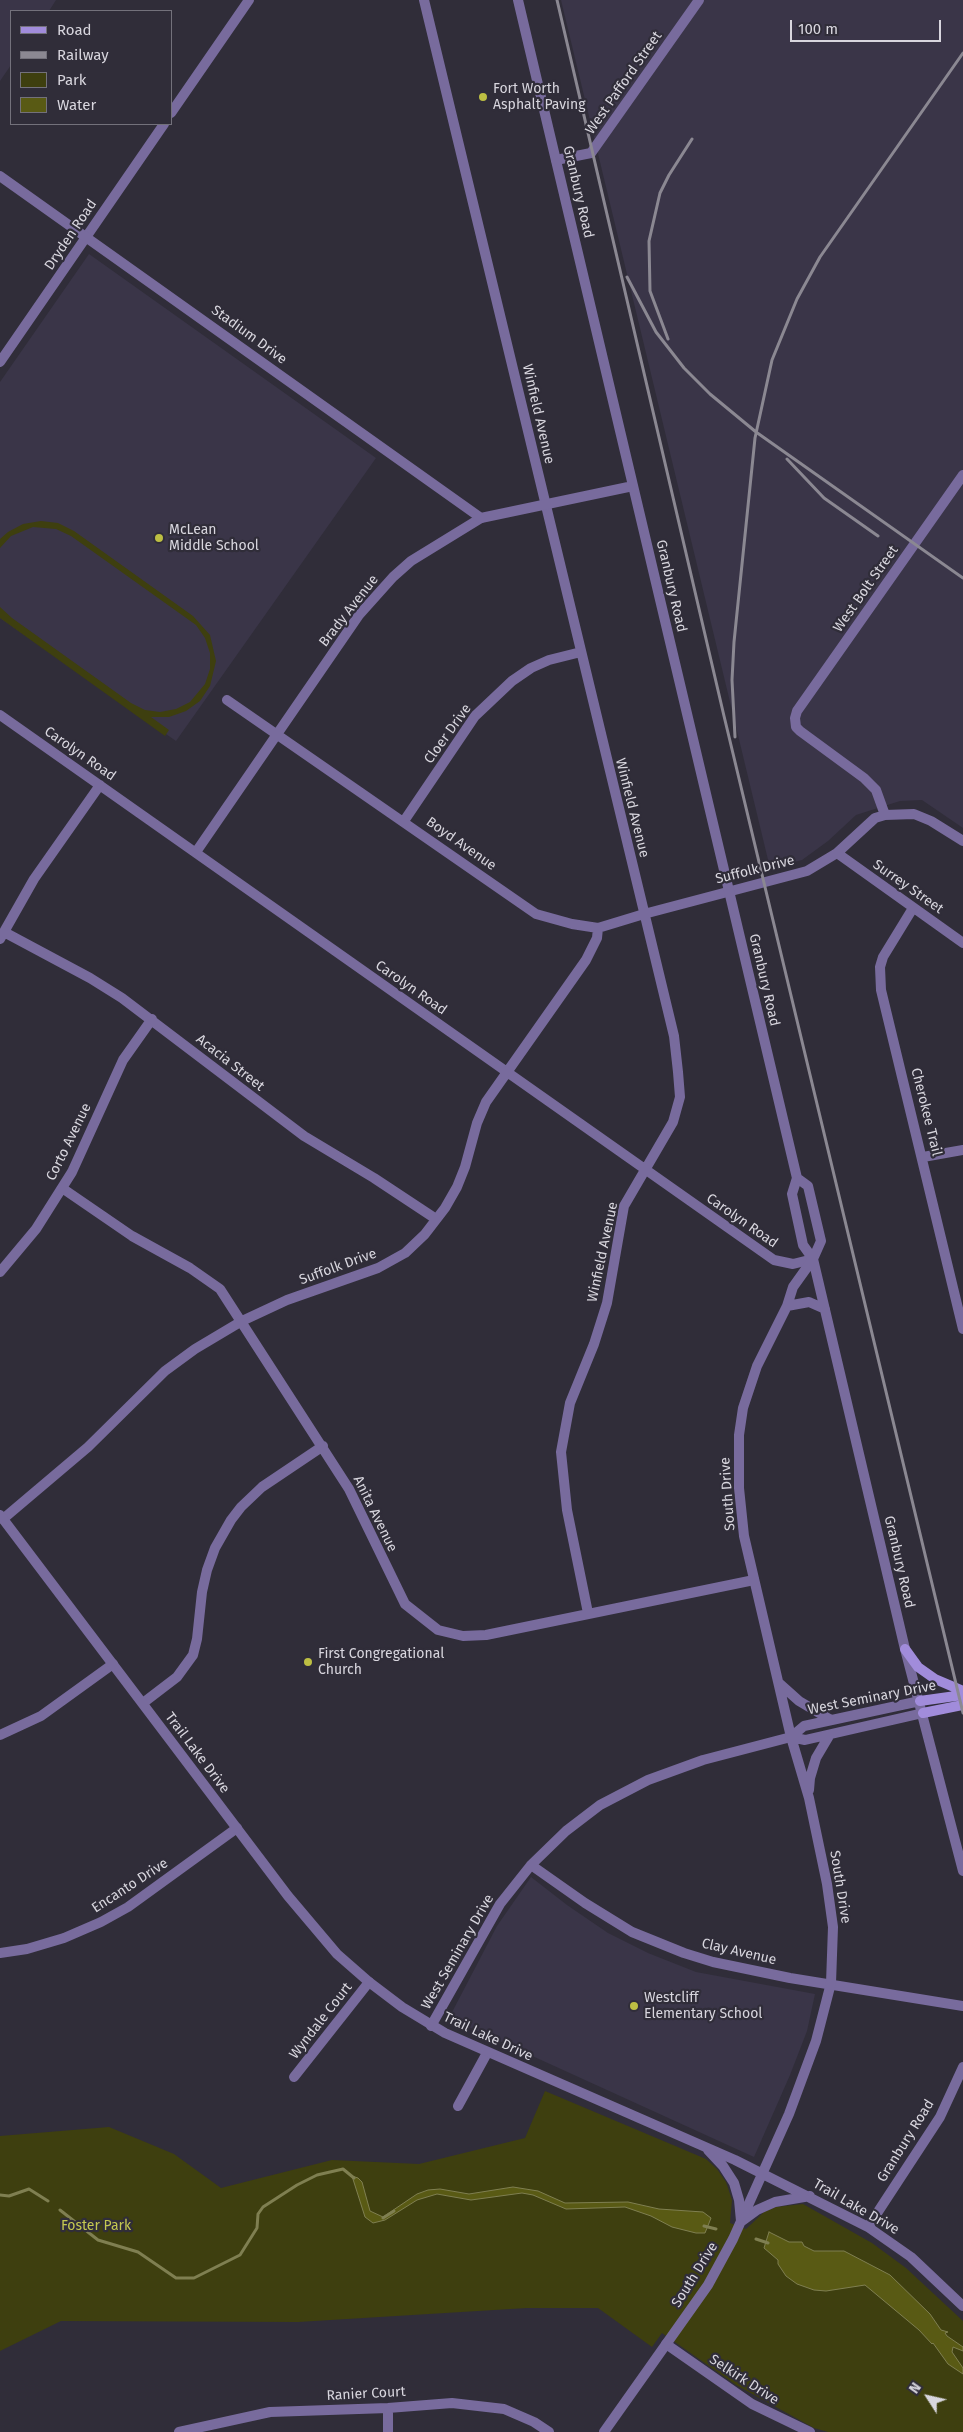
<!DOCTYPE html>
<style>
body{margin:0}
#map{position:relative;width:963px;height:2432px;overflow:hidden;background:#302d39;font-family:"Fira Sans",sans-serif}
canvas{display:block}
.legend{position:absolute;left:10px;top:10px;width:162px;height:115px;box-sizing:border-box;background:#302d39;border:1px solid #73717b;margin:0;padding:6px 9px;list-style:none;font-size:15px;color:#d8d6de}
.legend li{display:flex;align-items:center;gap:10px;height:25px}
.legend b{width:25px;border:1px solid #73717b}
.north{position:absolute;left:903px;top:2372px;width:50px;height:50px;-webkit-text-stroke:4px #302d39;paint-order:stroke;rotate:305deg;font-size:14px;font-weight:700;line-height:20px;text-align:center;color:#d8d6de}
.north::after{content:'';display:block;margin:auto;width:18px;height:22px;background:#d8d6de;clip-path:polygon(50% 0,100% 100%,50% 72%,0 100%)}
.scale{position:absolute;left:790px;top:20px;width:151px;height:22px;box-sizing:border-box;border:2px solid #d8d6de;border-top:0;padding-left:6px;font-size:15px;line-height:18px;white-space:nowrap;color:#d8d6de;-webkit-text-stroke:4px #302d39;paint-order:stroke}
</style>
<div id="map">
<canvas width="963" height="2432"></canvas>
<ul class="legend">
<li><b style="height:6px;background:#a18cdb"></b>Road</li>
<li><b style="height:6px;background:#8b8892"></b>Railway</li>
<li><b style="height:14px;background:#3e3f0f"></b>Park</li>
<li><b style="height:14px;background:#595a14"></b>Water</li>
</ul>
<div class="north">N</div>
<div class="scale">100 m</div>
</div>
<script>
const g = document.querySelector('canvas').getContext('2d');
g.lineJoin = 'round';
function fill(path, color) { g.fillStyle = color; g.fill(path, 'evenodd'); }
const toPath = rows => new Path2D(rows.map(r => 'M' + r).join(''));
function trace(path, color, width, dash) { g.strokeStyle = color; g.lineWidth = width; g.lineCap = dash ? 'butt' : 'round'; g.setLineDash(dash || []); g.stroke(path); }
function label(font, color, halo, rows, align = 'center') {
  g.font = font + ' "Fira Sans",sans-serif'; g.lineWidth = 4.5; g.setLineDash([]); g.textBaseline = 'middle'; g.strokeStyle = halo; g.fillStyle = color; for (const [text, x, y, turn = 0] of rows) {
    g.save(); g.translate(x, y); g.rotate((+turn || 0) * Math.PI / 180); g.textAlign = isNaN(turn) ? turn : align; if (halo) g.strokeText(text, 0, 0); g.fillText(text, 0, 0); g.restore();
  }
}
fill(toPath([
 [0,0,56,0,49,11,11,11,11,65,0,81],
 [561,0,963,0,963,828,922,800,900,801,856,815,828,841,802,860,770,868],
 [89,254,376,458,176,741,0,618,0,382],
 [531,1877,567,1905,608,1933,648,1953,696,1972,815,1994,807,2031,790,2075,754,2157,449,2018,497,1926]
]), '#3a3548');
fill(toPath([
 [41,521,58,523,74,531,193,616,210,635,216,661,210,686,200,701,186,711,169,717,151,717,169,730,165,736,0,618,0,607,12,618,131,703,145,710,160,712,176,709,190,702,205,684,210,669,210,653,205,638,196,625,71,536,56,529,33,527,11,536,0,548,0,539,8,532,23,524],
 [545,2091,706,2159,717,2169,726,2182,732,2200,730,2223,746,2229,764,2212,776,2207,803,2204,872,2243,906,2268,963,2321,963,2432,828,2432,814,2428,736,2385,662,2333,652,2347,598,2308,527,2308,298,2322,61,2321,0,2351,0,2136,109,2127,174,2154,221,2188,332,2160,419,2164,525,2138]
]), '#3e3f0f');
const water = toPath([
 [352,2176,358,2178,362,2182,370,2211,383,2217,417,2194,428,2190,440,2189,469,2194,513,2187,538,2191,565,2203,628,2202,659,2209,703,2212,711,2218,705,2233,696,2233,672,2227,651,2216,625,2207,566,2209,533,2195,522,2193,471,2200,437,2194,417,2200,385,2220,373,2223,365,2217,352,2176],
 [769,2232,789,2242,802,2242,804,2246,814,2251,844,2251,890,2275,930,2314,941,2330,948,2332,945,2333,947,2336,963,2347,963,2351,953,2347,952,2352,963,2368,963,2374,948,2364,933,2343,932,2344,919,2330,865,2285,826,2291,814,2290,797,2284,786,2276,778,2264,778,2260,764,2248,769,2232]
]);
fill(water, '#595a14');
trace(water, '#7f7f51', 1);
trace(toPath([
 [0,2195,9,2196,29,2189,48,2201],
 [60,2210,98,2240,138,2252,176,2278,194,2278,240,2255,257,2228,258,2214,263,2207,297,2185,317,2175,343,2169,354,2178],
 [383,2218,394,2211],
 [704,2226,716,2229],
 [756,2239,768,2243]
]), '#7f7f51', 3);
trace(toPath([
 [424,0,674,1036,678,1072,680,1097,673,1122,624,1206,607,1303,594,1344,570,1403,561,1452,567,1510,588,1613],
 [171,113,249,0],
 [556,160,591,153,699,0],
 [0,362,164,124],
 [227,700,536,914,572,924,598,928,644,914,807,871,837,853,875,818,885,815,914,814,931,821,963,841],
 [0,715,774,1260,793,1264,813,1259],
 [885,815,876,790,864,778,800,731,796,727,795,718,797,711,963,475],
 [404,821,475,716,512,681,531,668,549,660,581,652],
 [196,852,359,615,393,577,411,561,481,518],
 [837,853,963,943],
 [913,908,883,957,880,967,881,990,963,1329],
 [4,932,90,978,122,998,304,1136,374,1178,436,1219],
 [0,939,34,879,100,785],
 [923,1157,963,1150],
 [62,1188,132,1236,190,1268,220,1289,349,1489,405,1604,438,1630,463,1636,486,1635,754,1580],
 [0,1272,36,1229,72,1172,123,1060,152,1019],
 [3,1519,88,1447,165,1371,195,1349,242,1321,287,1300,378,1268,405,1253,425,1234,445,1208,457,1187,465,1167,477,1123,486,1102,586,960,597,938,598,928],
 [143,1703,177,1677,193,1655,197,1639,202,1592,207,1570,215,1548,231,1520,241,1507,262,1487,323,1446],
 [0,1735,41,1716,113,1664],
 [531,1865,585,1903,632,1932,684,1953,713,1962,790,1978,963,2006],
 [0,1953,27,1949,64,1938,101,1922,128,1907,237,1828],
 [431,2026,500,1904,531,1865,566,1831,600,1805,648,1780,703,1760,791,1737],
 [294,2077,369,1982],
 [458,2106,487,2053],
 [666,2344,752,2404,810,2432],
 [388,2408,388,2432],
 [179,2432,270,2412,388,2408,452,2403,504,2409,534,2422,549,2432]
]), '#786b9d', 10);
trace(toPath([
 [518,0,797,1178,792,1194,803,1245,813,1259,905,1649,963,1871],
 [0,176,481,518,633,486],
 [787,1306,809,1302,825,1309],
 [0,1515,288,1896,337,1954,369,1982,402,2007,445,2033,735,2160,868,2227,911,2257,963,2306],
 [780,1684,799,1701,831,1720],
 [791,1737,804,1726,920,1701],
 [791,1737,805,1740,923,1713],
 [809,1790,810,1778,816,1758,829,1736],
 [708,2150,723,2166,734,2183,739,2200,741,2221],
 [742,2221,757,2210,775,2202,810,2196],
 [868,2227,940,2117,963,2067],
 [604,2432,708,2285,733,2239,789,2114,816,2041,831,1983,833,1927,827,1884,809,1798,791,1737,744,1536,739,1488,739,1435,743,1408,757,1366,787,1306,793,1287,813,1259,821,1241,808,1186,797,1178]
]), '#786b9d', 10);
trace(toPath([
 [905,1649,918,1667,935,1679,963,1691],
 [920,1701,963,1695],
 [923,1713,963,1705]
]), '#a18cdb', 10);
trace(toPath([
 [557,0,724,716,963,1713],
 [627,277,656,332,684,368,710,394,756,432,963,578],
 [668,339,650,291,649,241,660,193,669,175,692,139],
 [787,459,824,498,878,536],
 [735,737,732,680,734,642,755,438,772,360,797,299,820,257,963,53]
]), '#8b8892', 3);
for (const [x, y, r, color] of [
 [483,97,5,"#bdbf43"],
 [159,538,5,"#bdbf43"],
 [308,1662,5,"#bdbf43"],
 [634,2006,5,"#bdbf43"]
]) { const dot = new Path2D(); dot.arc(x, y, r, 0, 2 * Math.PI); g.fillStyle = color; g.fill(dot); trace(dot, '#302d39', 2); }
label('14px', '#d8d6de', '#302d39', [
 ["West Pafford Street",624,83,-55],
 ["Granbury Road",578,192,77],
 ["Dryden Road",71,235,-56],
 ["Stadium Drive",249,335,36],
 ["Winfield Avenue",538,414,77],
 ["Granbury Road",671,586,77],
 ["West Bolt Street",866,589,-55],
 ["Brady Avenue",349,611,-52],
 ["Cloer Drive",448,734,-54],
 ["Carolyn Road",80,754,35],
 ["Winfield Avenue",632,808,76],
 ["Boyd Avenue",461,844,35],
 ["Suffolk Drive",755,870,-14],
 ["Surrey Street",908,887,35],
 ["Granbury Road",764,980,77],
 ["Carolyn Road",411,988,35],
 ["Acacia Street",230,1063,38],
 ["Cherokee Trail",926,1112,76],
 ["Corto Avenue",69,1142,-64],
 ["Carolyn Road",742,1221,35],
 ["Winfield Avenue",603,1252,-78],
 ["Suffolk Drive",338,1267,-20],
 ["South Drive",728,1494,-94],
 ["Anita Avenue",375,1514,64],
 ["Granbury Road",899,1562,77],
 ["West Seminary Drive",872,1698,-11],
 ["Trail Lake Drive",197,1753,53],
 ["Encanto Drive",130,1886,-33],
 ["South Drive",840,1887,81],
 ["West Seminary Drive",458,1952,-60],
 ["Clay Avenue",739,1952,13],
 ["Wyndale Court",321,2021,-52],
 ["Trail Lake Drive",488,2037,25],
 ["Granbury Road",906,2141,-58],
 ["Trail Lake Drive",856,2207,30],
 ["South Drive",695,2275,-58],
 ["Selkirk Drive",744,2380,33],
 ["Ranier Court",366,2394,-3]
]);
label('14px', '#d8d6de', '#302d39', [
 ["Fort Worth",493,89],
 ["Asphalt Paving",493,105],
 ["McLean",169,530],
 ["Middle School",169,546],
 ["First Congregational",318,1654],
 ["Church",318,1670],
 ["Westcliff",644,1998],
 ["Elementary School",644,2014]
], 'left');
label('14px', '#c4c750', '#302d39', [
 ["Foster Park",96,2226]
]);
</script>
